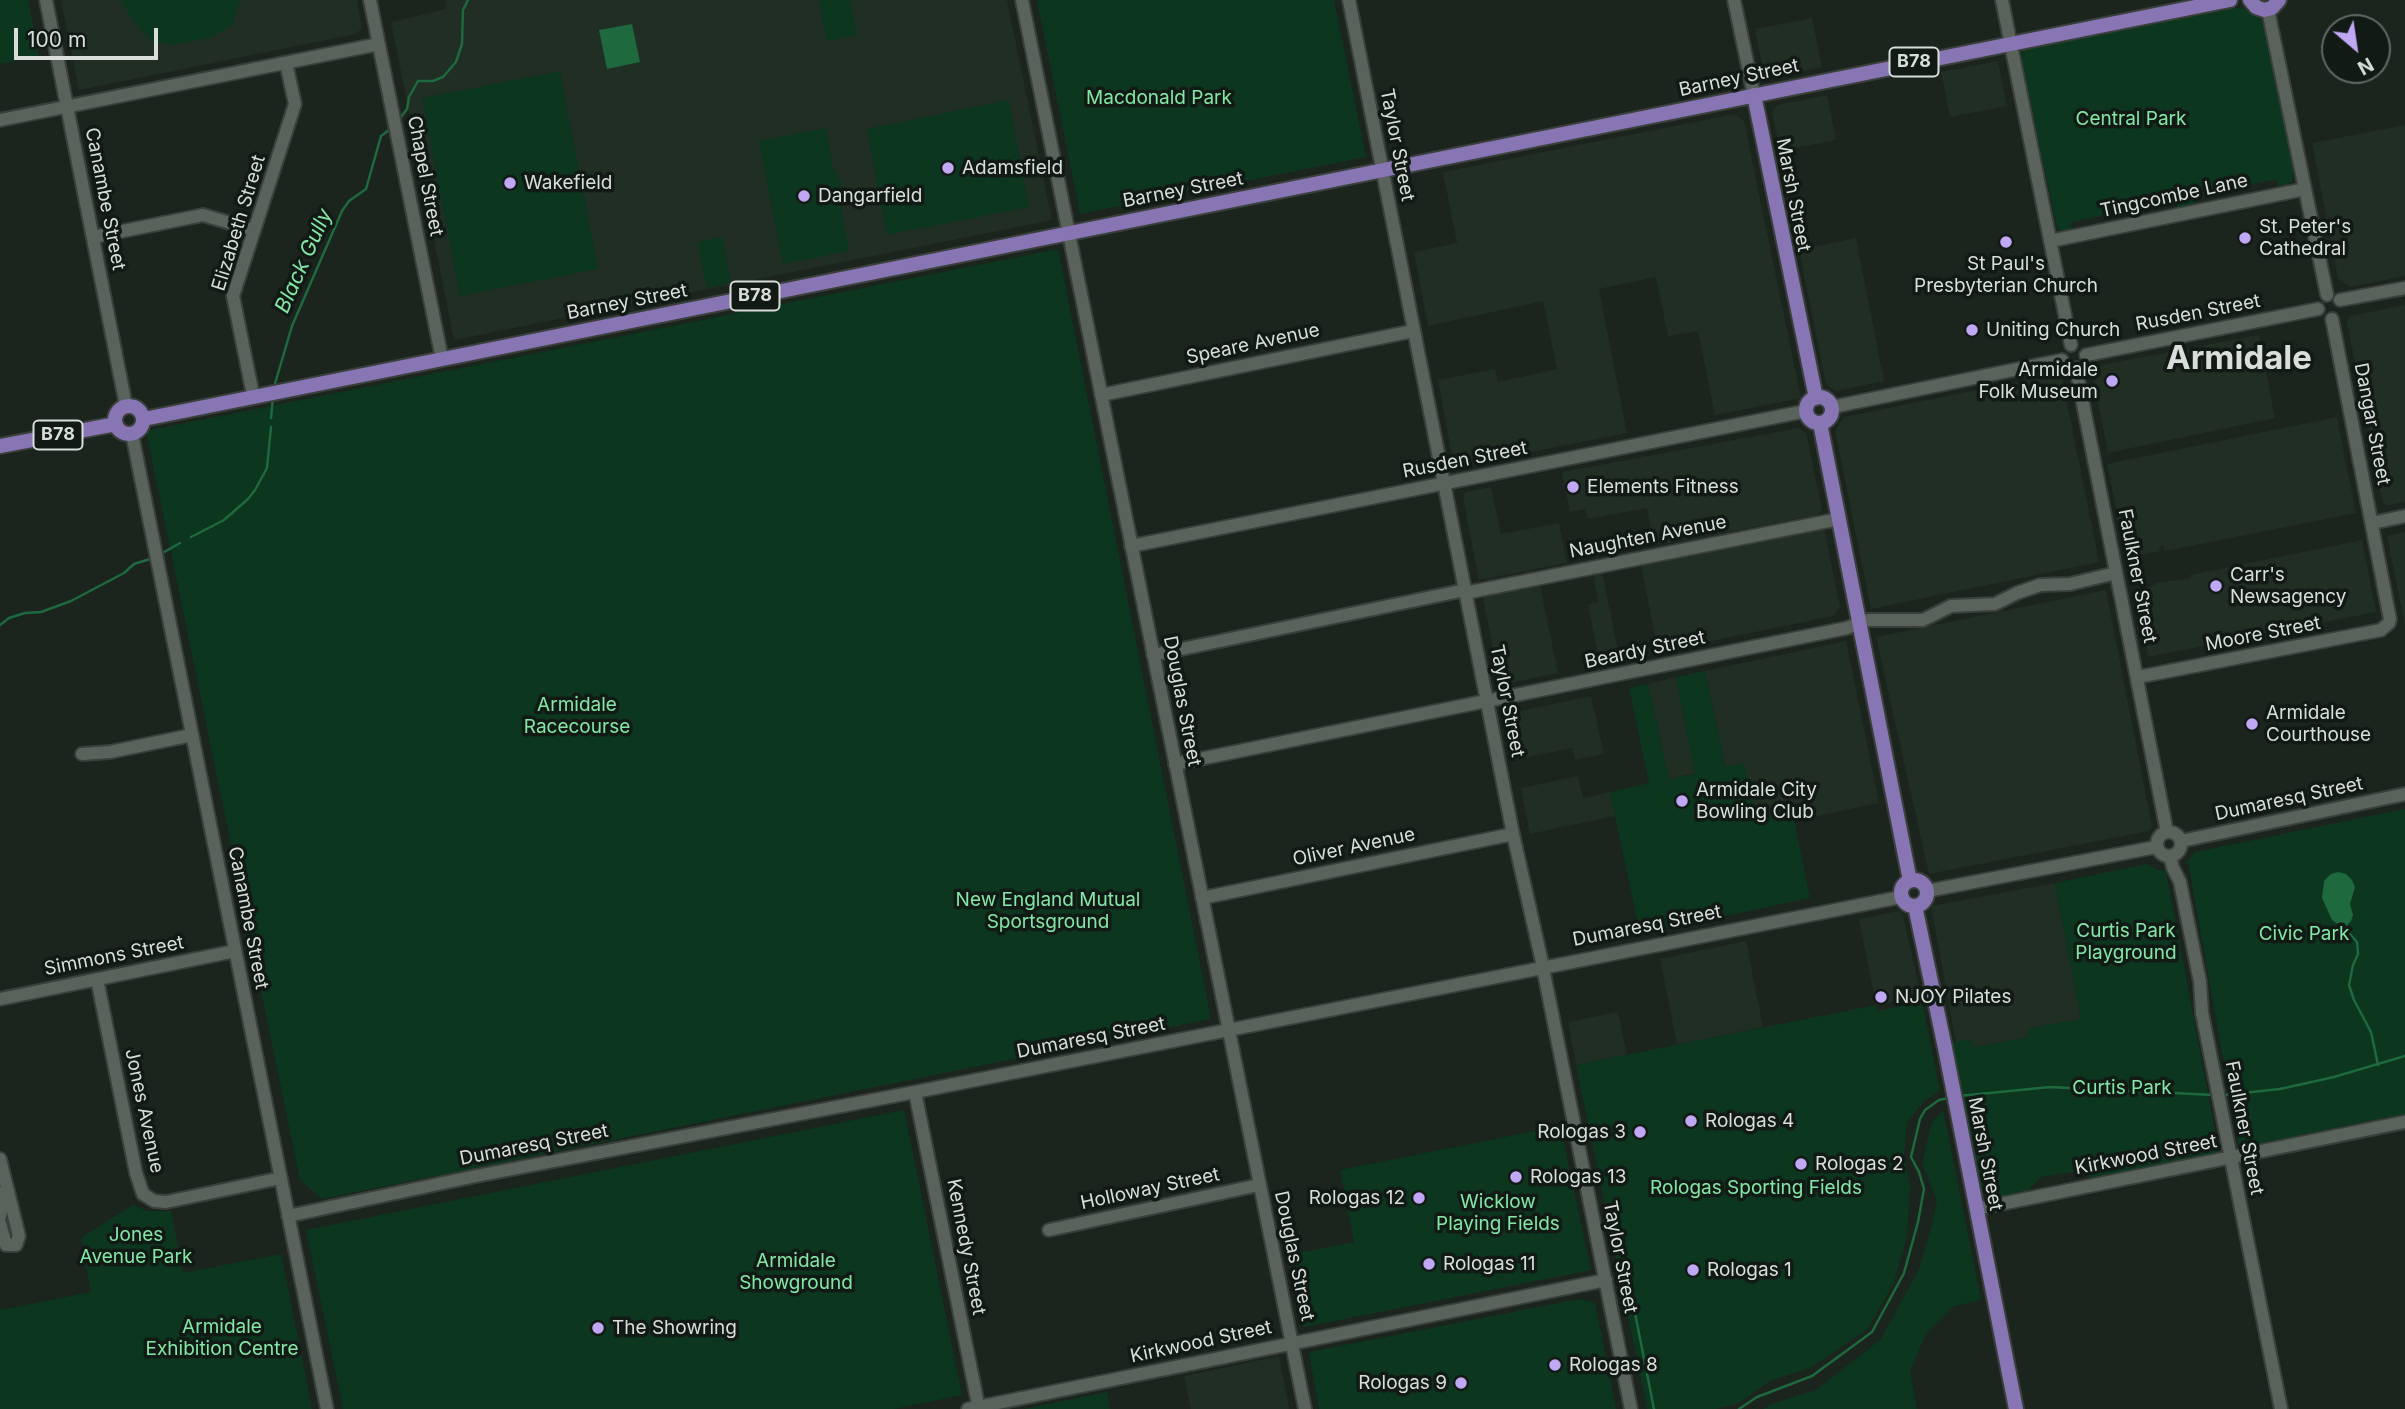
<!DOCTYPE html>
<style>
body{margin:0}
#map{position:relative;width:2405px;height:1409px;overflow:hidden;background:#1c241e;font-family:Inter,sans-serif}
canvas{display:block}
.north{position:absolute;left:2321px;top:14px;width:70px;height:70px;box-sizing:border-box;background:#121a15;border:2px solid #626864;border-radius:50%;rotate:151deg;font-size:19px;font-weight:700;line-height:28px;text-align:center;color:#d9deda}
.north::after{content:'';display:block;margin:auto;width:24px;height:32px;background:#c0a8f4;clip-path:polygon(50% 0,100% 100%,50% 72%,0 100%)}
.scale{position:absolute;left:14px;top:28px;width:144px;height:32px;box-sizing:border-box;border:4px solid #d9deda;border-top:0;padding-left:9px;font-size:21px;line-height:24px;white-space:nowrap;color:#d9deda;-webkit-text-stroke:5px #121a15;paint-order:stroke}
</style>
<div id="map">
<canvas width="2405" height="1409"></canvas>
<div class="north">N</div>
<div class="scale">100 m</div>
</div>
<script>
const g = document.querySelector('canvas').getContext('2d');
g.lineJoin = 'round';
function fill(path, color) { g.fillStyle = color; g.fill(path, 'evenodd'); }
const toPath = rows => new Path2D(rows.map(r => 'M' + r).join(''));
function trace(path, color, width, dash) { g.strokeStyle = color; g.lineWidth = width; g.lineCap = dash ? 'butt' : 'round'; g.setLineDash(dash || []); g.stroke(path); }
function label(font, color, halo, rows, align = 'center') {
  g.font = font + ' Inter,sans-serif'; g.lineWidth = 7; g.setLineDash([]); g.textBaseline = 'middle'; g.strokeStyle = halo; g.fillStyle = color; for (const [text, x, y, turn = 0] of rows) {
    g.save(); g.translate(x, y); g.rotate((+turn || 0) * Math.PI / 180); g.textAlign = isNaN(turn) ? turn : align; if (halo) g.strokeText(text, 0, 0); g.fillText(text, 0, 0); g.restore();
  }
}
fill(toPath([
 [61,0,357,0,362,28,356,34,79,90],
 [445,0,1007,0,1052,220,454,340,391,22,446,9],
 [1812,18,1822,67,1770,78,1764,74,1755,29],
 [1998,61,2007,106,1950,117,1941,72],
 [1827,95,1836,140,1780,151,1772,112,1777,105],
 [1735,114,1744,121,1801,398,1715,415,1698,331,1668,336,1656,277,1599,289,1627,433,1454,467,1438,380,1495,369,1498,382,1557,369,1543,301,1428,326,1414,252,1457,243,1443,172],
 [2405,125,2405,276,2350,287,2338,278,2312,143],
 [1856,238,1884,381,1836,391,1826,384,1799,250],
 [2405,305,2405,502,2388,505,2383,504,2347,322,2350,316],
 [2259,335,2275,418,2108,453,2091,367],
 [2061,373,2099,562,1871,609,1835,431,1844,417],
 [2337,417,2356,513,2165,551,2163,546,2159,547,2160,551,2126,558,2107,464],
 [1799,428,1806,433,1822,509,1818,515,1654,546,1647,508,1588,519,1585,509,1570,512,1562,472],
 [1491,487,1501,534,1559,523,1567,563,1479,580,1463,498,1466,492],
 [1824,527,1840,607,1833,616,1658,652,1641,564],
 [2405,532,2405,626,2387,536],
 [2362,540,2376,612,2148,657,2137,601,2149,599,2147,587,2155,585,2155,583,2191,578,2190,575],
 [1602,572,1620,660,1600,664,1588,604,1598,602,1593,574],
 [1540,585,1558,673,1500,685,1483,598,1489,594],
 [2106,590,2152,826,2149,831,1929,874,1876,637],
 [1846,641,1879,803,1794,821,1791,809,1755,817,1744,764,1725,767,1705,671],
 [1676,677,1696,773,1669,779,1648,684],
 [1591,696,1604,754,1575,760,1572,748,1515,760,1506,714],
 [1578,776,1583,798,1610,792,1615,816,1530,834,1521,788],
 [2055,883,2081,1019,2028,1029,2029,1037,1973,1047,1971,1040,1956,1042,1931,906],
 [1898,911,1903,915,1921,996,1876,1005,1859,919],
 [1746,941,1763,1027,1677,1045,1660,959],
 [1618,1012,1627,1055,1576,1065,1568,1022],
 [1279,1356,1289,1409,1191,1409,1184,1376]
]), '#202e24');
fill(toPath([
 [0,0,28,0,39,56,0,64],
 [120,0,240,0,240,1,232,25,210,38,172,45,154,42,139,29],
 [825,0,850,0,857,35,827,41,819,1],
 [1037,0,1334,0,1366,157,1080,214],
 [2235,8,2246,9,2253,13,2261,20,2266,35,2294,170,2292,182,2279,188,2277,179,2195,196,2196,205,2178,209,2176,201,2071,222,2072,230,2064,232,2057,228,2021,56,2024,50],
 [560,71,598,269,460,296,422,98],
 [1009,100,1029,207,887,235,867,129],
 [826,128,833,167,842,183,840,203,849,251,783,264,759,141],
 [722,237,731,283,707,288,697,242],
 [1058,249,1211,1019,322,1199,300,1180,146,431],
 [1705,671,1725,767,1744,763,1755,817,1792,809,1810,898,1640,934,1610,792,1649,783,1629,688,1648,684,1669,779,1695,774,1676,677],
 [2405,809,2405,1114,2239,1148,2188,861,2195,852],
 [2147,864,2157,870,2166,871,2219,1152,2089,1178,2079,1171,2041,1177,2029,1190,1991,1199,1983,1195,1951,1043,1971,1039,1974,1047,2028,1037,2027,1029,2081,1019,2055,883],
 [1922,1002,1940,1091,1923,1102,1907,1122,1904,1155,1910,1186,1907,1237,1894,1282,1868,1329,1810,1368,1770,1381,1737,1404,1716,1409,1647,1409,1576,1065,1876,1005,1877,1011],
 [904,1110,962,1395,894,1409,343,1409,306,1230],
 [1943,1110,1981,1300,1954,1306,1926,1333,1910,1372,1917,1409,1763,1409,1774,1403,1816,1390,1881,1339,1919,1269,1932,1225,1937,1200,1922,1163,1931,1124],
 [1560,1126,1591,1270,1304,1327,1289,1255,1354,1242,1340,1170],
 [133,1205,147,1211,171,1211,183,1273,281,1254,312,1409,0,1409,0,1310,91,1292,81,1238],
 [1579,1299,1595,1303,1616,1409,1319,1409,1309,1352],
 [1107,1392,1110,1409,1024,1409]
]), '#0c361e');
fill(toPath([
 [632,24,640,62,607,69,599,30],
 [2338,872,2346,874,2352,880,2355,887,2350,904,2353,915,2351,921,2347,925,2339,925,2332,920,2322,898,2324,881,2331,874]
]), '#1e693e');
trace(toPath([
 [401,117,407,109,409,97,418,81,433,81,443,77,456,62,462,44,463,10,468,0],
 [274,387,292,326,342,211,349,201,366,189,381,136,389,130],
 [271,418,273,397],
 [191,537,224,520,248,499,255,490,267,468,271,427],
 [159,555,180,543],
 [0,625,9,618,25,613,41,612,71,601,124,573,134,564,153,558],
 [2347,925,2349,933,2357,942,2358,954,2353,965,2349,985,2354,1000,2371,1032,2378,1065],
 [2224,1095,2280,1089,2334,1077,2405,1056],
 [1959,1096,2050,1087,2214,1095],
 [1631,1293,1654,1409],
 [1739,1409,1757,1397,1812,1376,1872,1332,1904,1273,1918,1222,1924,1189,1919,1172,1911,1157,1920,1119,1925,1110,1939,1100,1949,1098]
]), '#1e693e', 2.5);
const minor = toPath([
 [46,0,126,406],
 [370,0,442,359],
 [1022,0,1305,1409],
 [1349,0,1513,834,1541,958,1631,1409],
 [1734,0,1754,95],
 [2002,0,2071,345],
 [2268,10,2327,295],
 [0,120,379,44],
 [93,237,203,215,254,230],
 [2050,241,2305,189],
 [2340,300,2405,288],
 [2086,355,2318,309],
 [2076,368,2167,832],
 [253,395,233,296,295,104,286,63],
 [1101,395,1413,331],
 [1832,407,2062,360],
 [132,434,327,1409],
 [2372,523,2405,516],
 [1131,546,1806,411],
 [1465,593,1839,519],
 [1153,655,1465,590],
 [2138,677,2381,630,2389,623,2390,619,2332,319],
 [82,754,110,752,192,735],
 [1175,764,1847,628,1868,620,1923,620,1951,606,1995,604,2017,593,2040,585,2070,584,2116,573],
 '2157 844a12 12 0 1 1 24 0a12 12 0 1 1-24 0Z',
 [2181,841,2405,794],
 [2170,856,2173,868,2180,882,2200,982,2202,1013,2281,1409],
 [1927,891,2156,847],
 [1202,898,1513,834],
 [97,979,136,1173,143,1194,154,1201,166,1202,281,1178],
 [0,999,235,951],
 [915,1092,979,1409],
 [0,1159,19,1236,16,1245,6,1245,0,1223],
 [1976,1209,2405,1122],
 [0,1216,6,1189],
 [288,1216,476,1176,915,1092,1901,897],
 [1049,1230,1259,1185],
 [968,1409,1606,1280]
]);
const major = toPath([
 [2250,0,2256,7,2264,10,2272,8,2279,0],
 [1754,95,1816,398],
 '1806 410a13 13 0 1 1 26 0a13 13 0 1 1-26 0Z',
 '115 420a14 14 0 1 1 28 0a14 14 0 1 1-28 0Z',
 [144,419,2230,0],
 [1820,423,1910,881],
 [0,446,116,424],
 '1901 893a13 13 0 1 1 26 0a13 13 0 1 1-26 0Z',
 [1915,906,1945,1048,2016,1409]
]);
trace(minor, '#393f3a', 16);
trace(major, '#393f3a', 18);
trace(minor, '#59625b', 12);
trace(major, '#8875b3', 14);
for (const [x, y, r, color] of [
 [948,168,7,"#c0a8f4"],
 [510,183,7,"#c0a8f4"],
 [804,196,7,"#c0a8f4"],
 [2245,238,7,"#c0a8f4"],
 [2006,242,7,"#c0a8f4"],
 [1972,330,7,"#c0a8f4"],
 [2112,381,7,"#c0a8f4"],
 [1573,487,7,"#c0a8f4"],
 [2216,586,7,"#c0a8f4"],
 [2252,724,7,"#c0a8f4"],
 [1682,801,7,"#c0a8f4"],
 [1881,997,7,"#c0a8f4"],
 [1691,1121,7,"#c0a8f4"],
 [1640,1132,7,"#c0a8f4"],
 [1801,1164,7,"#c0a8f4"],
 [1516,1177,7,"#c0a8f4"],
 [1419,1198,7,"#c0a8f4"],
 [1429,1264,7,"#c0a8f4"],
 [1693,1270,7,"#c0a8f4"],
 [598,1328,7,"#c0a8f4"],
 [1555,1365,7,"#c0a8f4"],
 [1461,1383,7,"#c0a8f4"]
]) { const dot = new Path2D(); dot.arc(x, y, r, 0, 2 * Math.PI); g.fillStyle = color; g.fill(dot); trace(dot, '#121a15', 2.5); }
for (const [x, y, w] of [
 [1914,62,49],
 [755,296,49],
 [58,435,49]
]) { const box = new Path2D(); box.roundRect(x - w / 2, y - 14.5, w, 29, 5); g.fillStyle = '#121a15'; g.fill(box); trace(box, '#d9deda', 2); }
label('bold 18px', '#d9deda', null, [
 ["B78",1914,62],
 ["B78",755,296],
 ["B78",58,435]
]);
label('19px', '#d9deda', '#121a15', [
 ["Barney Street",1739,78,-12],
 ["Taylor Street",1397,145,79],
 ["Chapel Street",425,176,79],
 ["Barney Street",1183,190,-11],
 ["Marsh Street",1793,195,79],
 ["Tingcombe Lane",2174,196,-12],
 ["Canambe Street",105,199,79],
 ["Elizabeth Street",239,223,-73],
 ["Barney Street",627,302,-11],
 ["Rusden Street",2198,313,-11],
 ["Speare Avenue",1253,344,-12],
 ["Dangar Street",2372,424,79],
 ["Rusden Street",1465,460,-11],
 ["Naughten Avenue",1648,537,-11],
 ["Faulkner Street",2137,576,79],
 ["Moore Street",2263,634,-11],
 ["Beardy Street",1645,650,-12],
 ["Douglas Street",1182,701,79],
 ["Taylor Street",1507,701,79],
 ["Dumaresq Street",2289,799,-12],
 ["Oliver Avenue",1354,847,-12],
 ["Canambe Street",248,918,79],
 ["Dumaresq Street",1647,926,-11],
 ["Simmons Street",114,956,-11],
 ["Dumaresq Street",1091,1038,-11],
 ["Jones Avenue",144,1111,78],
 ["Faulkner Street",2244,1128,79],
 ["Dumaresq Street",534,1145,-11],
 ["Marsh Street",1985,1154,79],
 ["Kirkwood Street",2146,1155,-11],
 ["Holloway Street",1150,1189,-12],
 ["Kennedy Street",966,1247,79],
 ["Douglas Street",1294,1256,78],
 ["Taylor Street",1620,1257,79],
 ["Kirkwood Street",1201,1342,-12]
]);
label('19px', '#83e6a5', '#121a15', [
 ["Macdonald Park",1159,98],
 ["Central Park",2131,119],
 ["Armidale",577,705],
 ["Racecourse",577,727],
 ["New England Mutual",1048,900],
 ["Sportsground",1048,922],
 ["Curtis Park",2126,931],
 ["Playground",2126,953],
 ["Civic Park",2304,934],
 ["Curtis Park",2122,1088],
 ["Rologas Sporting Fields",1756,1188],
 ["Wicklow",1498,1202],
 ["Playing Fields",1498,1224],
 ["Jones",136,1235],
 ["Avenue Park",136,1257],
 ["Armidale",796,1261],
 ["Showground",796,1283],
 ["Armidale",222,1327],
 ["Exhibition Centre",222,1349]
]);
label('19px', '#d9deda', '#121a15', [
 ["Adamsfield",962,168],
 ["Wakefield",524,183],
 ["Dangarfield",818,196],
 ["St. Peter's",2259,227],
 ["Cathedral",2259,249],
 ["St Paul's",2006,264,"center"],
 ["Presbyterian Church",2006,286,"center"],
 ["Uniting Church",1986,330],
 ["Armidale",2098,370,"right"],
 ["Folk Museum",2098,392,"right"],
 ["Elements Fitness",1587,487],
 ["Carr's",2230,575],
 ["Newsagency",2230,597],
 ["Armidale",2266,713],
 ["Courthouse",2266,735],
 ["Armidale City",1696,790],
 ["Bowling Club",1696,812],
 ["NJOY Pilates",1895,997],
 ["Rologas 4",1705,1121],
 ["Rologas 3",1626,1132,"right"],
 ["Rologas 2",1815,1164],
 ["Rologas 13",1530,1177],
 ["Rologas 12",1405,1198,"right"],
 ["Rologas 11",1443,1264],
 ["Rologas 1",1707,1270],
 ["The Showring",612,1328],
 ["Rologas 8",1569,1365],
 ["Rologas 9",1447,1383,"right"]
], 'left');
label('italic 21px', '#85e7a6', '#121a15', [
 ["Black Gully",304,261,-66]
]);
label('bold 33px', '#d9deda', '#121a15', [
 ["Armidale",2239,359]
]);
</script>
